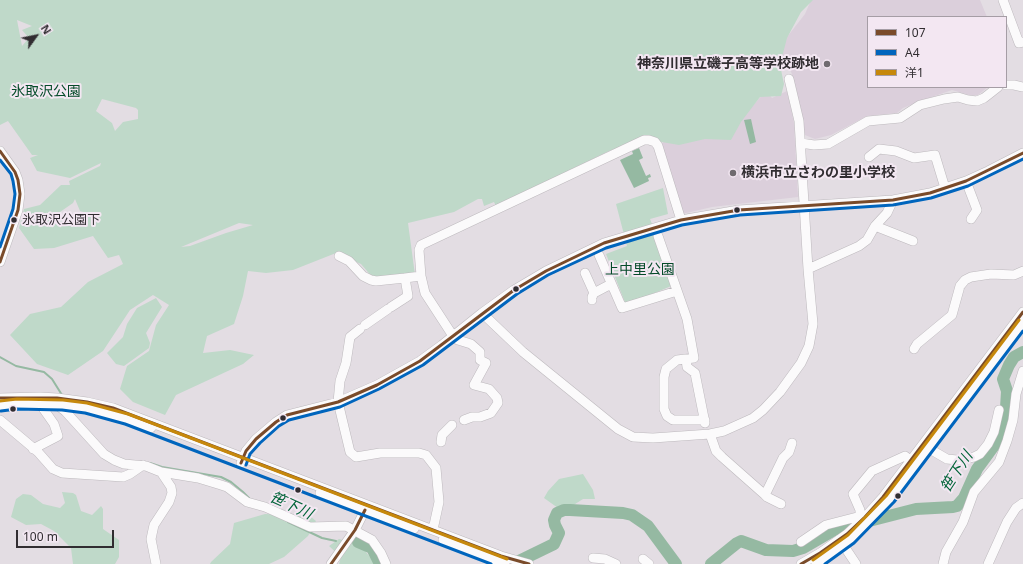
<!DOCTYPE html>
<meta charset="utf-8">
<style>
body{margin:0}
#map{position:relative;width:1023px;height:564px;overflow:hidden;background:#e3dde3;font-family:"Noto Sans","Noto Sans JP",sans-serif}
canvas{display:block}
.legend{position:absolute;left:867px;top:16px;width:140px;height:72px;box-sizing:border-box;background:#f3e7f2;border:1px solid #a59da5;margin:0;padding:5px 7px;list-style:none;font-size:12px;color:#312d31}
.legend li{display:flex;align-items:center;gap:8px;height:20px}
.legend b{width:20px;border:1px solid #a59da5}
.north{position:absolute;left:16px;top:16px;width:40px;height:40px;-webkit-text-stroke:3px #f3e7f2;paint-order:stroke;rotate:57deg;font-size:11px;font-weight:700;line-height:16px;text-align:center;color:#312d31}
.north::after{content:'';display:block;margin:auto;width:14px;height:18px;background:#312d31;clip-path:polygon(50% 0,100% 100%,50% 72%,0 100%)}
.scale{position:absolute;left:16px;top:530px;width:98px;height:18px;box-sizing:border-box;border:2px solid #312d31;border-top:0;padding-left:5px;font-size:12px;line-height:14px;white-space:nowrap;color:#312d31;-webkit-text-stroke:3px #f3e7f2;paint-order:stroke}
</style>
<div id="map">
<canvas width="1023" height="564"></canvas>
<ul class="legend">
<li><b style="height:5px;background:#7a4b2a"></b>107</li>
<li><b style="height:5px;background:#0065bd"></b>A4</li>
<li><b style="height:5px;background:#c6880c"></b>洋1</li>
</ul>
<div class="north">N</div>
<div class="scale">100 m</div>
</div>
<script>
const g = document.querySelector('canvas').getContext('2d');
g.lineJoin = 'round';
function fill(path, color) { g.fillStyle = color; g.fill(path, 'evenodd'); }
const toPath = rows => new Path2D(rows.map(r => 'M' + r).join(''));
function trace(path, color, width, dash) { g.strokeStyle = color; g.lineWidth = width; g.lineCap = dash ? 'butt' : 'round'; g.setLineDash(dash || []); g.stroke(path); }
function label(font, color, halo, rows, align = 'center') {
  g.font = font + ' "Noto Sans","Noto Sans JP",sans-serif'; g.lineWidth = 4; g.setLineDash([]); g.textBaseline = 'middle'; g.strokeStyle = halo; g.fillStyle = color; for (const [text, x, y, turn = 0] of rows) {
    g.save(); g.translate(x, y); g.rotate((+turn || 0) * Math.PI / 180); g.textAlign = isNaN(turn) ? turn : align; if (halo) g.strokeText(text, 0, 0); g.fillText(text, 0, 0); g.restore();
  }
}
fill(toPath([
 [811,0,980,0,987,17,868,17,868,87,988,87,978,95,969,95,952,90,923,100,903,108,897,113,867,116,831,135,815,139,805,135,792,74,782,54,780,46,805,14],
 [766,91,772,98,787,91,794,123,798,197,712,207,682,214,661,145,667,137,746,113]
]), '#dbcfdb');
fill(toPath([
 [0,0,813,0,801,12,787,38,780,65,784,84,781,96,760,97,741,122,731,140,705,139,679,145,644,139,609,151,496,206,494,202,484,206,482,199,478,199,454,212,408,223,415,275,373,278,361,264,336,253,293,270,266,273,248,271,243,296,234,324,207,336,203,353,230,350,254,355,243,364,176,395,165,415,133,402,120,389,127,366,149,351,156,325,169,305,153,295,130,310,103,351,68,375,37,364,10,335,30,314,61,307,88,282,123,264,119,255,108,258,93,236,54,248,34,249,19,228,24,209,40,205,61,185,70,185,69,181,100,166,101,163,70,178,37,171,30,158,38,155,32,155,8,121,0,125],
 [17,20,32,26,22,30,29,38,22,46],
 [102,99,136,108,138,110,138,119,123,122,115,131,112,123,96,111],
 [75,199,80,211,83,212,65,222,60,212,73,203],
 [239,223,253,225,226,233,190,246,181,247],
 [663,188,668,214,650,219,676,284,626,305,606,254,627,246,616,204],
 [156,298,162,307,146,333,150,343,149,348,124,366,116,364,107,353,123,337,127,324,137,308],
 [583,474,593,490,595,499,583,499,572,506,558,508,544,498,548,491,559,479],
 [62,492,73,493,76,495,81,511,92,515,101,506,103,509,103,529,119,540,119,557,115,564,73,564,71,548,54,531,41,524,26,525,11,517,16,499,23,494,31,495,43,504,60,508,65,503],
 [265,514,310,516,316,521,308,536,284,557,269,564,210,564,211,562,230,544,234,523],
 [339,539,360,545,376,564,339,564,341,557,329,546]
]), '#bfd9c9');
fill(toPath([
 [751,119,756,142,750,144,744,120],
 [639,148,643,158,639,160,646,176,650,174,651,177,648,178,649,181,634,188,620,160,633,154,632,151]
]), '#95b9a2');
trace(toPath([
 [0,357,16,366,44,372,52,379,62,395],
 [150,463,162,467,221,477,231,482,243,492,249,498],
 [288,522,322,538,336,541]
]), '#95b9a2', 2);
trace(toPath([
 [358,542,372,548,380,564],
 [513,564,554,544,559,533,555,525,554,520,557,513,564,510,570,510,623,513,632,515,648,526,676,564],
 [711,564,737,543,741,541,766,550,793,551,803,548,834,530,916,509,953,507,957,506,964,498,977,469,996,443,1001,433,1006,408,1007,391,1003,379,1009,365,1014,357,1023,352]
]), '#95b9a2', 12);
const minor = toPath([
 [1003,0,1019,43,1023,42],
 [1006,85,1014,85,1023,87],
 [801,143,814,145,828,144,868,121,900,118,920,105,944,99,958,97,968,100,977,101,984,98,998,87],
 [0,151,15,172,18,180,20,194,18,210,0,262],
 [869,157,879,149,896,151,914,158,935,155,945,188],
 [966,181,977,210,971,219],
 [875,226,913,241],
 [658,236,687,319,694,358,677,360,666,369,664,377,664,409,667,416,673,420,705,420],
 [599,255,622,308,677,291],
 [339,256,349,261,363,276,371,280,376,281,405,278],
 [808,269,859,246,867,240,875,226,887,213,893,200],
 [585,273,594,293],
 [592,300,592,297,594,293,611,284],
 [391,307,408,296,405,278,421,276],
 [482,313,523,352,618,429,633,437,653,438,710,434,724,431,753,418,763,410,780,392,801,363,809,346,813,324,808,269,799,121,789,79],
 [365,325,388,309],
 [360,329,350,337,346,363,340,381,338,402,350,452,356,457,380,453,419,453,426,455,436,468,439,502,434,525,431,529],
 [914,349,917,344,952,315,960,286,965,280,971,277,991,274,1014,275,1023,271],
 [686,359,687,367,695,373,705,423],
 [0,398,40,397,57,398,87,402,113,408,501,556,529,564],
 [57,405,65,411,104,454,114,460,124,464,146,466,161,472,198,478,221,485,227,487,247,502,265,507,310,527,346,526,372,540,381,553,386,564],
 [0,406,40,404,86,408,127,419,151,428],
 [0,420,38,452,53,469,62,473,123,477,130,474,143,465],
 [464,420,472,417,480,417,491,413,498,403,497,398,489,389,474,385,486,363,480,360,480,352,471,344,458,340,453,336,425,293,421,276,419,250,421,245,644,140,649,140,655,142,658,146,681,220],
 [710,434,716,451,722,457,765,495],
 [441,442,442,435,452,425],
 [928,448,947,459,957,460,974,457,980,454,988,444,994,432,999,410],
 [33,449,58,436,54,424,40,404],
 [241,463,246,451,256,439,276,422,287,415,338,402,377,385,420,361,442,345,482,313,514,290,546,271,604,243,681,220,739,210,893,200,930,193,966,181,988,171,1023,153],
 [320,493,414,529],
 [781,504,767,497,765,495,783,458,789,452,792,443],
 [860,517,860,510,853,494,872,471,905,456,914,463],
 [443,540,505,564],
 [840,540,856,564],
 [801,542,826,525,857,517,865,517],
 [593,558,605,559,616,564],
 [643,559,649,564],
 [156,564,151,539,154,525,169,502,172,493,171,487,161,472],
 [331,564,355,530,367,506],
 [801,564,820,553,847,534,865,517,883,497,1023,312],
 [816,564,851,539,864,527,890,499,1023,323],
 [943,564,946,552,963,522,974,492,999,462,1007,441,1013,420,1016,394,1023,371],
 [988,564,1007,522,1016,508,1023,503]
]);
trace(minor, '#bdb9bd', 10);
trace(minor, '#fbfafb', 9);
trace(toPath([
 [0,151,15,172,18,180,20,194,18,210,0,262],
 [0,398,57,398,87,402,113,408,501,556,529,564],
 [241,463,246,451,256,439,276,422,287,415,338,402,377,385,420,361,514,290,546,271,604,243,681,220,739,210,893,200,930,193,966,181,1023,153],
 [331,564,355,530,365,510],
 [801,564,820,553,847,534,865,517,883,497,1023,312]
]), '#7a4b2a', 3);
trace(toPath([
 [0,160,11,174,13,181,15,194,13,209,0,247],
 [1,411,17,409,62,410,85,413,125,424,491,564],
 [246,465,250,454,260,443,279,426,289,420,340,407,379,389,423,365,517,294,548,275,606,248,682,225,740,215,893,205,931,198,968,186,1023,159],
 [825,564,854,543,894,502,1023,331]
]), '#0065bd', 3);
trace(toPath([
 [0,401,17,399,63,400,87,403,128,414,507,559],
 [813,560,848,535,886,496,1019,320]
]), '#c6880c', 3);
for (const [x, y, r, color] of [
 [827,64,4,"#6f6b6f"],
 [733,173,4,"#6f6b6f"],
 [737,210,3.5,"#312d31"],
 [14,220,3.5,"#312d31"],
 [516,289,3.5,"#312d31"],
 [13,409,3.5,"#312d31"],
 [283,418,3.5,"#312d31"],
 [298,490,3.5,"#312d31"],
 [898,496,3.5,"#312d31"]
]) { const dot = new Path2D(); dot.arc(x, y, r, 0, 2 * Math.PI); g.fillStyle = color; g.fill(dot); trace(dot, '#f3e7f2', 1.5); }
label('13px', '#312d31', '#f3e7f2', [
 ["氷取沢公園下",22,220]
], 'left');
label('bold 14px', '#312d31', '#f3e7f2', [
 ["神奈川県立磯子高等学校跡地",819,64],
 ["横浜市立さわの里小学校",741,173,"left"]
], 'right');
label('14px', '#044b29', '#f3e7f2', [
 ["氷取沢公園",46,92],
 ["上中里公園",640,270]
]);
label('italic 15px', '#026539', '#f3e7f2', [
 ["笹下川",957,472,-57],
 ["笹下川",291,506,25]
]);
</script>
